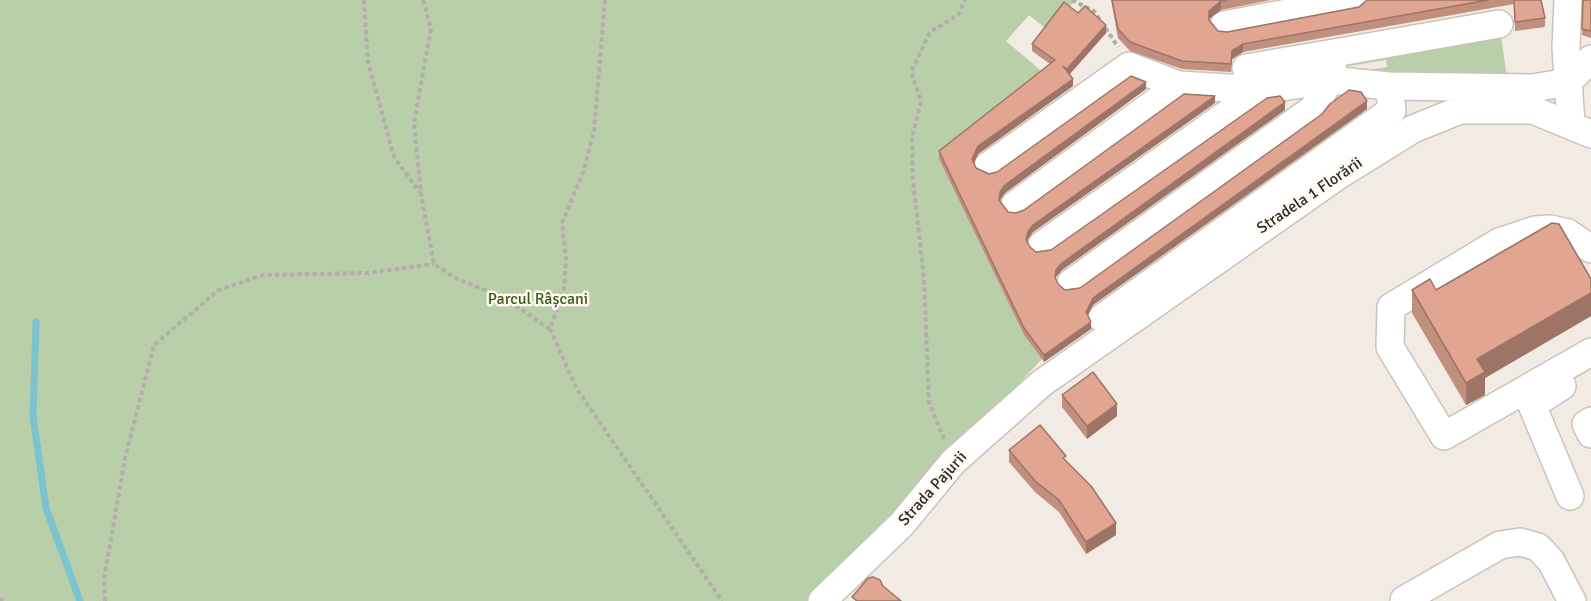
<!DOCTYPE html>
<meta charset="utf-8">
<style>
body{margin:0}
canvas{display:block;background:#f1ebe3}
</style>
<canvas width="1591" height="601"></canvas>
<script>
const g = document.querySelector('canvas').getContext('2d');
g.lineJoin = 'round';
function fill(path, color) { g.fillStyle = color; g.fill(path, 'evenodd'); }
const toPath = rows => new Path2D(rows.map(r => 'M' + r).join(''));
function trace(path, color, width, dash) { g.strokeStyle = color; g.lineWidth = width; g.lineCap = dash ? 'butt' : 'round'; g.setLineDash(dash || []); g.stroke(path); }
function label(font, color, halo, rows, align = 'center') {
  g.font = font + ' Signika,sans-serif'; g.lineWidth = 5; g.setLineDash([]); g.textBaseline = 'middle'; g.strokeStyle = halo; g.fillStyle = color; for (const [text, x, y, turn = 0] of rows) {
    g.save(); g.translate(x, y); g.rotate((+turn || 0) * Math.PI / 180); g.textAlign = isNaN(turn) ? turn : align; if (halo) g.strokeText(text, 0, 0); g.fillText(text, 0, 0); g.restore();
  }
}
fill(toPath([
 [0,0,1077,0,1045,28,1029,15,1006,41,1046,75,939,159,1024,335,1042,359,814,601,0,601],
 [1501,36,1507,78,1354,72,1387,67,1386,60,1343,67,1339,65]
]), '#b8cfaa');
trace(toPath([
 [36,322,33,416,46,508,80,601]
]), '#7ac3cf', 7);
const minor = toPath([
 [1568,0,1566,48,1571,124],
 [1224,25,1356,0],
 [1246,68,1334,53],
 [988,166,1129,66,1179,85,1261,90,1330,80,1389,86,1533,88,1568,82,1591,59],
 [1015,205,1179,85],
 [1042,245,1261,90],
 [1591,249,1568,233,1551,229,1535,230,1499,242,1391,307,1390,347,1444,436,1591,352],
 [1071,283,1313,109,1330,80,1334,53,1499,24],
 [1102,318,1392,110,1389,86],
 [1562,386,1532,405,1570,496],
 [1591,421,1586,424,1591,434],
 [1404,600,1500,545,1520,542,1538,547,1551,561,1572,601],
 [822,601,902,524,953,462,1042,383,1339,175,1413,129,1460,110,1533,110,1591,134]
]);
trace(minor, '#cac3bc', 30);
trace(toPath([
 [364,0,368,62,394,157,421,194],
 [423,0,431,29,414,122,421,194,434,264,457,279,503,297,550,329],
 [605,0,594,131,584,170,562,223,566,257,564,290,550,329,577,389,722,601],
 [1072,0,1094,11,1118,47],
 [944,439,929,402,924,279,913,181,912,138,921,101,911,72,930,32,958,15,965,0],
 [0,599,3,601],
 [105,601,104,579,125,458,154,345,219,290,263,275,367,273,434,264]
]), '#b3aea8', 4, [4.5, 3]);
trace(minor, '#fff', 27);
fill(toPath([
 [1111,0,1271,0,1221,10,1209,19,1209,21,1218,31,1227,32,1359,7,1367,0,1541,0,1545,18,1545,27,1515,31,1514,4,1243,52,1232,59,1231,72,1182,69,1130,51,1118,38],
 [1583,0,1591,0,1591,38,1582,35],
 [1078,13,1106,33,1070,74,1073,86,978,154,974,164,976,168,989,174,997,172,1146,89,1005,193,1000,201,1008,212,1016,213,1024,210,1215,103,1033,232,1028,239,1027,241,1030,247,1036,252,1051,250,1285,110,1062,270,1056,277,1056,279,1059,285,1065,290,1080,288,1367,109,1093,305,1088,315,1091,329,1044,362,1024,335,939,159,939,151,1050,64,1032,51,1032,44],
 [1591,279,1591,316,1485,378,1485,395,1466,405,1412,313,1412,290,1436,290],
 [1062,395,1117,416,1087,439,1062,407],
 [1009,450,1066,460,1116,535,1086,554,1059,512,1035,492,1009,462]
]), '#c18f7e');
fill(toPath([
 [1221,1,1221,10,1209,19,1209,28,1209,11],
 [1106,25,1106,33,1067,77,1067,69],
 [1243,44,1243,52,1232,59,1231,72,1232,51],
 [1073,79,1073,86,978,154,972,167,972,159,978,146],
 [1146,82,1146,89,1005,193,1000,199,999,207,1000,192,1005,185],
 [1215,96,1215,103,1033,232,1028,239,1026,247,1028,232,1033,225],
 [1367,101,1367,109,1093,305,1086,319,1086,312,1093,298],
 [1285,102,1285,110,1062,270,1056,277,1055,285,1056,270,1062,263],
 [1591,293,1591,316,1485,378,1485,395,1466,405,1466,383,1477,359],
 [1091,322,1091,329,1044,362,1044,355],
 [1117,404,1117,416,1087,439,1087,426],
 [1116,523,1116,535,1086,554,1086,542]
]), '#9d7466');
const building = toPath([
 [1112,0,1226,0,1221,1,1209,11,1209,20,1218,31,1227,32,1359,7,1367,0,1488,0,1243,44,1232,51,1231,64,1182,61,1130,42,1118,29,1112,0],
 [1514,0,1541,0,1545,18,1515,22,1514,0],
 [1583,0,1591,0,1591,31,1582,29,1583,0],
 [1064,2,1078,13,1085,6,1106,25,1067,69,1063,66,1073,79,978,146,972,159,976,168,989,174,997,172,1131,76,1146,82,1005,185,1000,192,999,200,1008,212,1016,213,1024,210,1184,94,1215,96,1033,225,1028,232,1026,240,1030,247,1036,252,1051,250,1267,98,1280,96,1285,102,1062,263,1056,270,1055,278,1059,285,1065,290,1080,288,1322,114,1330,104,1349,90,1361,92,1367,101,1093,298,1086,312,1091,322,1044,355,1024,328,939,151,1055,60,1032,44,1064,2],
 [1552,223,1559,224,1591,279,1591,293,1477,359,1485,372,1466,383,1412,290,1430,279,1436,290,1552,223],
 [1093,372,1117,404,1087,426,1062,395,1093,372],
 [1040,425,1066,456,1063,458,1091,486,1116,523,1086,542,1059,500,1035,481,1009,450,1040,425],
 [873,577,880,580,883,586,901,601,857,601,852,597,868,578,873,577]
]);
fill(building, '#e0a692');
trace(building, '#9d7466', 1.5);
label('16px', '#2c2927', '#fff8f0', [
 ["Stradela 1 Florării",1310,196,-34],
 ["Strada Pajurii",933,489,-48]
]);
label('16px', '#375c18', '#fff8f0', [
 ["Parcul Râșcani",538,300]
]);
</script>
